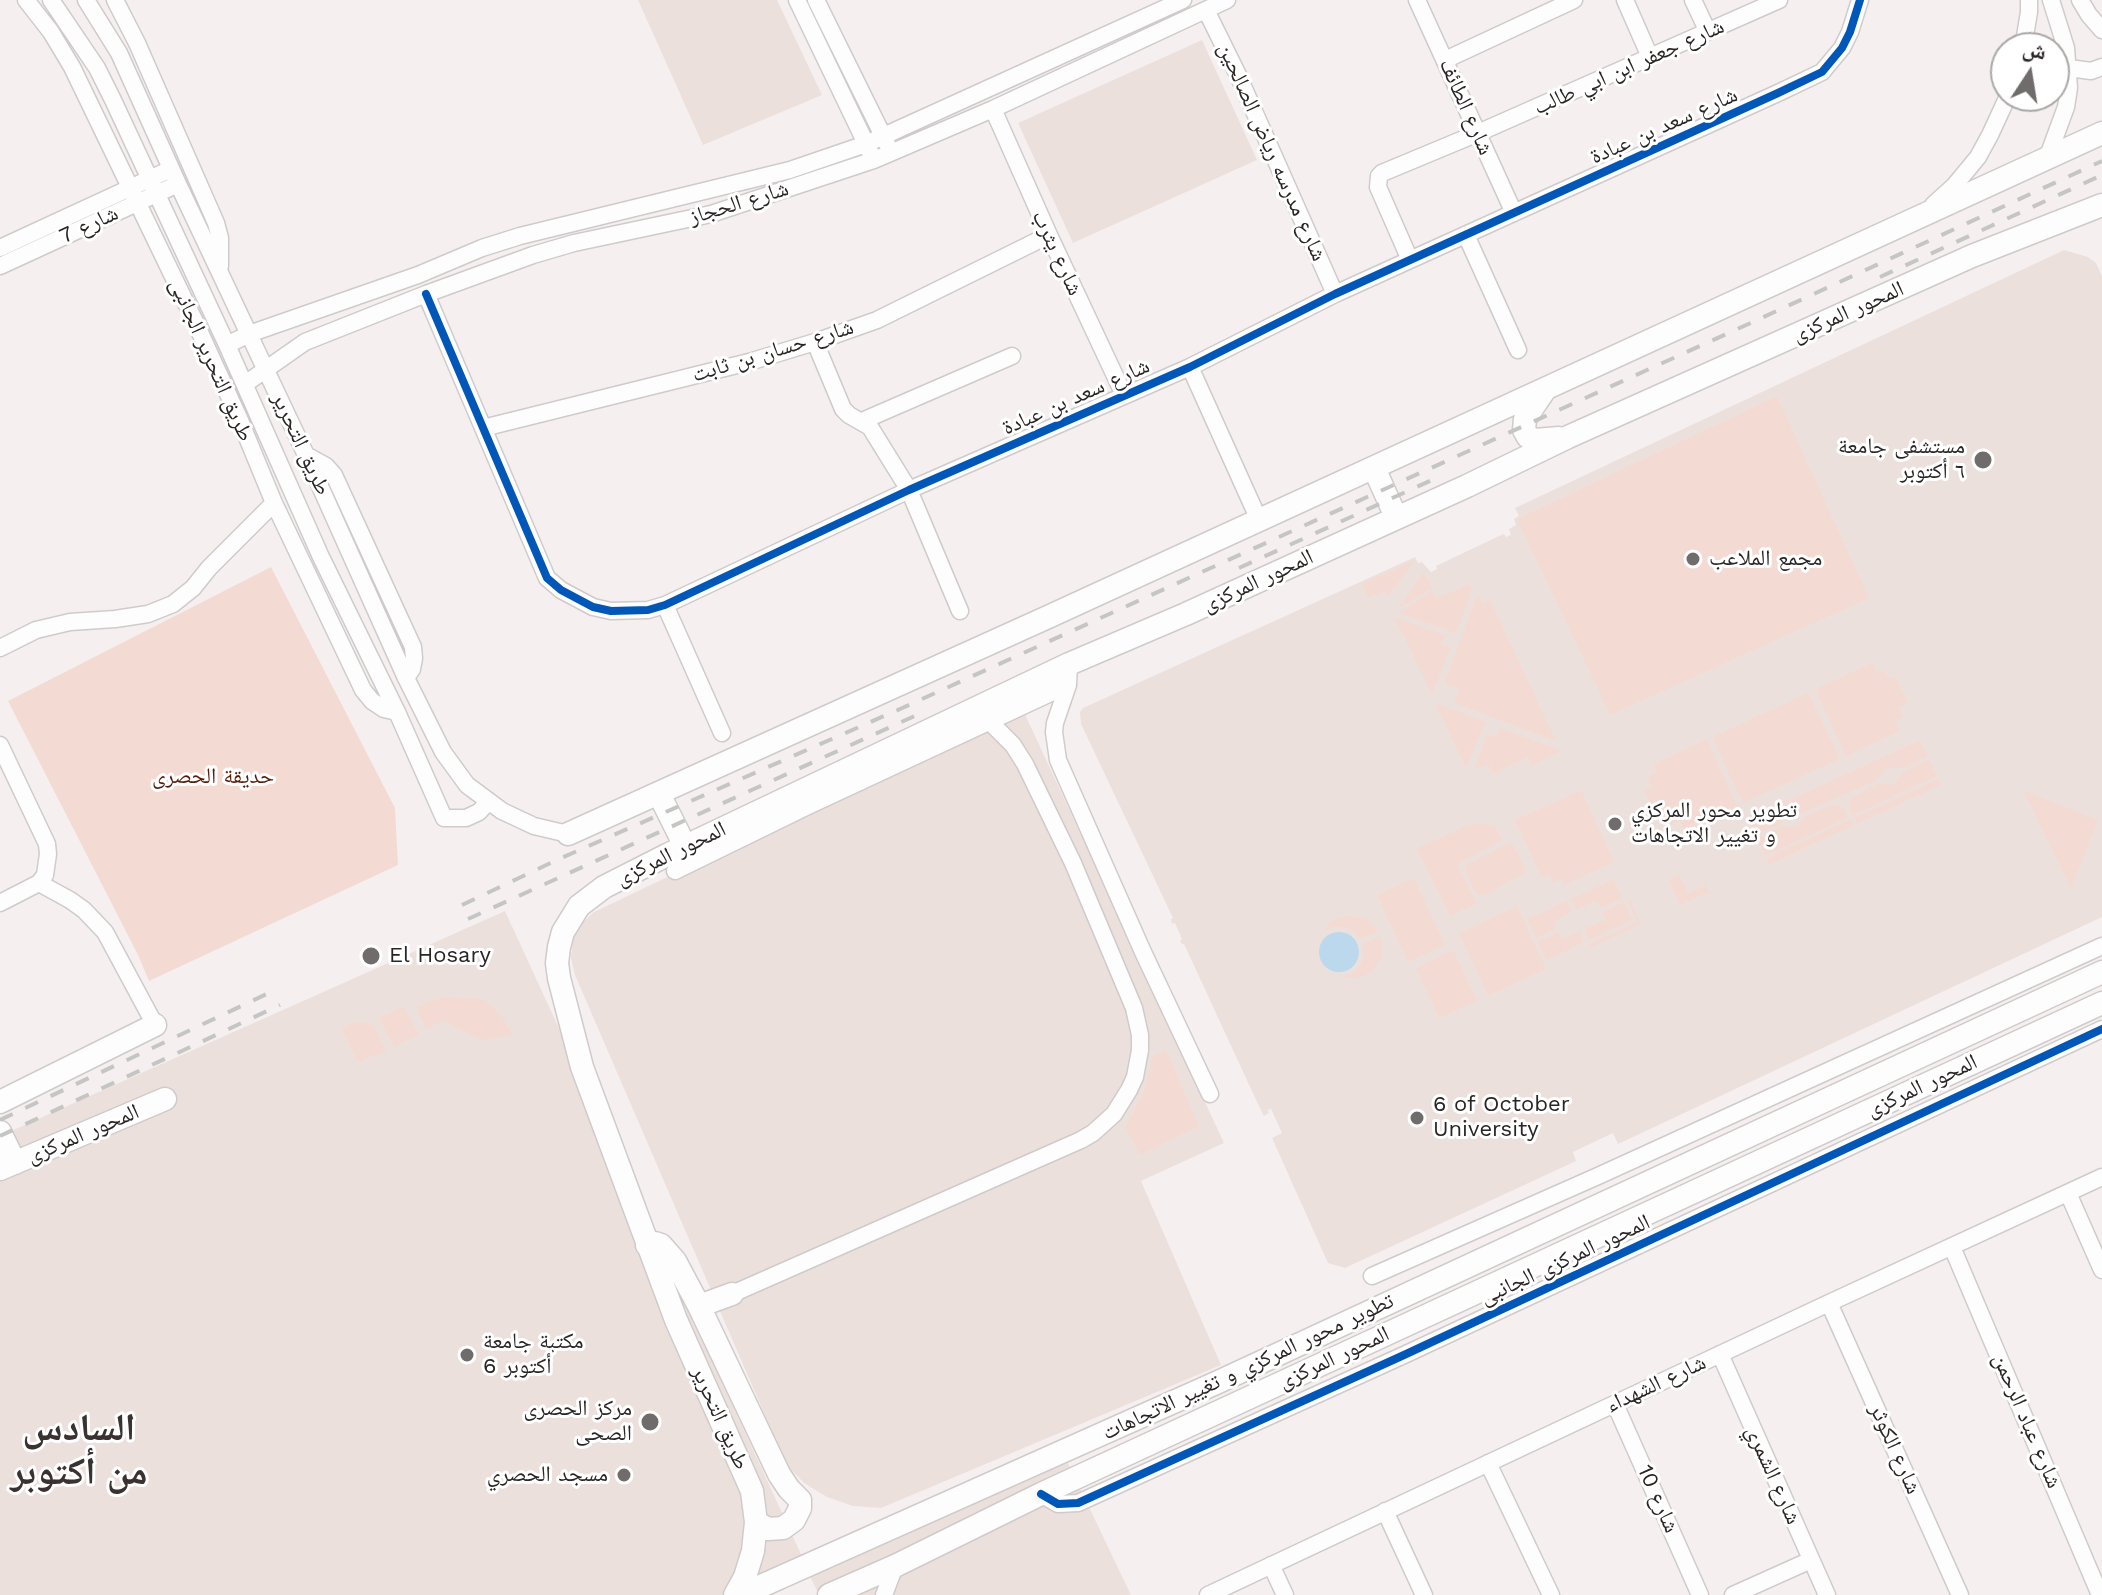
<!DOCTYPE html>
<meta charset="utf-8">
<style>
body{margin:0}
#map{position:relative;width:2102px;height:1595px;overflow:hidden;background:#f5f0ef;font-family:"Work Sans","Noto Naskh Arabic",sans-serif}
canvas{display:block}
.north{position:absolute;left:1990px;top:32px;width:80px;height:80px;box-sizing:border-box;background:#fff;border:2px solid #a9a8a7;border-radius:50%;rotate:12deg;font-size:22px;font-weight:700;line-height:32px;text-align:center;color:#282524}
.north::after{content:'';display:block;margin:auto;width:28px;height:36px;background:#706c6b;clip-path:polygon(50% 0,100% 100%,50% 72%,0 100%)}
</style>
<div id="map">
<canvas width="2102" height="1595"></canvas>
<div class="north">ش</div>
</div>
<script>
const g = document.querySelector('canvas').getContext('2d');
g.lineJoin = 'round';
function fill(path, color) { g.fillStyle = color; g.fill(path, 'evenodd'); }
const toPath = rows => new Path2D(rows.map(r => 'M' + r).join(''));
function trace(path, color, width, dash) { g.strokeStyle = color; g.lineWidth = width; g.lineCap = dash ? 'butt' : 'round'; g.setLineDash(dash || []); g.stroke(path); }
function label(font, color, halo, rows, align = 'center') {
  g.font = font + ' "Work Sans","Noto Naskh Arabic",sans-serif'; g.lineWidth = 6; g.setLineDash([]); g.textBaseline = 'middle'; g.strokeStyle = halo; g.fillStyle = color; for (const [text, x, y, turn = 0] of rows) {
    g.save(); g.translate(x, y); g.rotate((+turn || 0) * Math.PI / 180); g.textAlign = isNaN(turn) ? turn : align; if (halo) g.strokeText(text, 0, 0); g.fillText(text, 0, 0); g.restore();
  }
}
fill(toPath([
 [638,0,777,0,822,95,703,145],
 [1202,40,1257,160,1073,243,1018,123],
 [2064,250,2088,257,2096,263,2102,276,2102,917,1618,1144,1613,1133,1573,1152,1576,1161,1345,1268,1328,1263,1272,1138,1282,1133,1271,1109,1268,1110,1269,1113,1264,1116,1257,1102,1184,944,1182,944,1180,941,1182,939,1175,923,1172,924,1171,919,1173,918,1081,724,1080,712,1083,708,1415,557,1418,563,1422,562,1431,572,1437,569,1436,566,1499,536,1504,534,1506,537,1511,535,1509,529,1516,525,1514,519,1519,516,1515,508],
 [1022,708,1224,1143,1141,1181,1221,1365,881,1508,853,1506,827,1497,804,1483,786,1464,575,975,571,958,573,940,581,924,594,912],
 [505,911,806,1565,1067,1461,1131,1595,819,1595,805,1566,743,1595,0,1595,0,1136]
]), '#ece0dd');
fill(toPath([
 [1777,396,1869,598,1610,715,1517,519],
 [1415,560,1388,596,1385,591,1368,598,1362,584],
 [271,567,395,808,398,865,149,981,138,955,8,701],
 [1424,572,1432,588,1398,609],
 [1469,584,1472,590,1456,633,1399,613,1432,591,1437,598],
 [1480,597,1483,603,1490,600,1556,741,1454,703,1459,688,1444,684,1475,599],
 [1394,617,1445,635,1441,644,1451,648,1432,694],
 [1872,663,1877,673,1884,670,1888,679,1895,676,1908,704,1899,708,1903,717,1895,721,1900,731,1846,756,1815,689],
 [1808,693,1840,759,1743,803,1712,737],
 [1435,703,1486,722,1466,768],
 [1500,728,1562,751,1532,765,1528,757,1493,774,1488,764,1474,770,1487,734,1497,737],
 [1707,739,1737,806,1684,830,1680,821,1670,825,1666,817,1658,821,1644,790,1651,786,1647,777,1657,772,1653,764],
 [1920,740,1928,756,1902,768,1886,768,1877,780,1802,813,1790,812,1782,823,1756,835,1748,819],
 [1929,759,1937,776,1853,815,1848,805,1852,797,1879,783,1894,785,1903,772],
 [1938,779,1941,785,1856,824,1854,818],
 [1581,790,1614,862,1564,885,1561,879,1553,883,1549,875,1542,878,1515,820],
 [2023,790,2098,820,2071,888],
 [1833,804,1843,807,1847,813,1847,818,1765,856,1757,839,1782,826,1797,827,1807,815],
 [1851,819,1854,825,1769,865,1766,858],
 [1476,824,1494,825,1502,840,1457,864,1477,904,1450,916,1417,848,1464,827],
 [1510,843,1514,846,1524,866,1524,874,1484,895,1478,895,1474,891,1464,866],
 [1679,875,1688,893,1705,885,1709,892,1680,905,1669,880],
 [1414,878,1445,945,1408,962,1377,895],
 [1614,879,1622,898,1600,908,1596,901,1576,910,1571,899],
 [1630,900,1641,924,1591,948,1589,944,1637,922,1627,901],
 [1567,901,1572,912,1553,922,1556,929,1536,938,1527,919],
 [1624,902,1632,920,1589,940,1584,929,1605,920,1602,912],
 [1517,906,1546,969,1488,996,1459,933],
 [1349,915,1367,920,1378,931,1361,939,1354,931,1345,927,1335,927,1323,931,1332,920],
 [1580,931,1585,942,1546,960,1537,942,1558,932,1562,939],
 [1380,936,1382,945,1382,955,1373,970,1359,979,1341,977,1354,972,1361,963,1364,954,1362,944],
 [1453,950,1477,1001,1439,1018,1416,968],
 [442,997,483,999,500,1014,513,1034,484,1041,444,1021,426,1029,416,1007],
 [404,1006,419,1035,394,1047,379,1018],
 [357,1021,374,1026,386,1051,358,1062,341,1028],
 [1166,1050,1199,1126,1140,1155,1125,1127,1143,1094,1153,1056]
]), '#f3dbd4');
fill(toPath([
 '1319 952a20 20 0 1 1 40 0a20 20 0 1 1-40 0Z'
]), '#bcd8ec');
const minor = toPath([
 [26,0,51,32,72,67,197,326,239,418,274,503,363,690,372,701,384,709,397,712],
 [51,0,97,68,113,100,227,345,321,557,397,712,444,818,466,818,479,812,488,802],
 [86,0,119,53,178,184,306,455,406,678,443,752,467,785,502,811,534,826,568,834],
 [115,0,137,43,216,223,220,238,220,266],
 [797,0,871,154],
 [816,0,887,144],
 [1417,0,1514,213],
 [1625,0,1650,57],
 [1693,0,1708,32],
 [2080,0,2089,15,2102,30],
 [1206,10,1238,75,1335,294],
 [2023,48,2029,12,2029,0],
 [1445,60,1574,0],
 [2069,68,2091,71,2102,67],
 [993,109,1049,235,1124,395],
 [2048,156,2066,107,2069,88,2066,48,2051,0],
 [1933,205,1954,186,1978,157,1990,135,2008,96],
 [1466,235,1518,350],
 [0,248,171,169],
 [1410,260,1378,187,1379,176,1382,173,1478,133,1779,0],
 [0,266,178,184],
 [426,294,547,578,561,590,593,607,611,611,648,610,665,605,909,490,1190,367,1335,294,1778,93,1822,72,1842,48,1850,32,1860,0],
 [815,342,843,409,849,415,870,427,909,490,960,611],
 [227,345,249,334,418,275,482,248,520,236,790,170,866,144,1183,0],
 [1190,367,1259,520],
 [245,384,305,342,426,294,533,255,574,243,711,214,874,160,993,109,1227,0],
 [862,421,1012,356],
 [483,428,749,362,815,342,877,320,1049,235],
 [306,455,326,466,334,475,413,647,414,658,412,669,406,678],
 [665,605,722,733],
 [0,648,36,630,70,622,115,619,148,614,173,604,193,588,209,568,274,503],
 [1069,664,1068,685,1055,723,1054,732,1058,760,1143,952,1210,1094],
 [0,745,47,844,48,854,45,875,39,883,0,903],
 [675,871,808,806,1068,685],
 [39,883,70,900,84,910,105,932,155,1025],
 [2068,1193,2102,1270],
 [1952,1247,2100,1595],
 [1372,1276,1598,1176,2102,946],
 [732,1294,1081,1140,1093,1133,1114,1114,1129,1090,1135,1077,1140,1050,1140,1035,1134,1008,1073,863,1025,764,1013,745,990,722],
 [1829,1303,1960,1595],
 [1720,1354,1827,1595],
 [1615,1404,1700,1595],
 [1488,1463,1551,1595],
 [1041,1494,1058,1504,1078,1503,1404,1355,2102,1029],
 [1385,1511,1424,1595],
 [1271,1565,1285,1595],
 [884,1595,895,1566],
 [1208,1595,1829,1303,2102,1177],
 [1733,1595,1811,1560]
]);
const major = toPath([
 [1544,391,1525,419,1524,430,1528,437,1535,440,1559,438],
 [1374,468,1396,517],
 [659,794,685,846],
 [568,834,1048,617,2102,133],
 [0,1102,155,1025],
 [0,1132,15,1163],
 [0,1169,165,1099],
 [647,1245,655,1243,661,1245,675,1261,699,1306,779,1474,789,1489,800,1500,800,1508,794,1520,783,1528,768,1529,756,1522],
 [699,1306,732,1294],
 [735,1595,745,1577,753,1551,756,1522,752,1491,676,1320,582,1067,559,978,557,963,559,947,563,932,579,906,604,887,667,855,1069,664,1186,614,1467,486,1568,437,1972,256,2102,205],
 [741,1595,1216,1383,2102,972],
 [829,1595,895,1566,1041,1494,2102,1003]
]);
trace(minor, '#cfcbcb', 19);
trace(major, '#cfcbcb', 25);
trace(minor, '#fefdfd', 16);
trace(major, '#fefdfd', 22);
trace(toPath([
 [1880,277,2102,175],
 [1239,568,1432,480],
 [462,905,559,859,900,709,1755,321,2102,161],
 [468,919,919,714],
 [0,1120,273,991],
 [0,1136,280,1005]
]), '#c5c5c4', 4, [14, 14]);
trace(toPath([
 [426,294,547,578,561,590,593,607,611,611,648,610,665,605,909,490,1190,367,1335,294,1778,93,1822,72,1842,48,1850,32,1860,0],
 [1041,1494,1058,1504,1078,1503,1404,1355,2102,1029]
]), '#0057b8', 8);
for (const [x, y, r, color] of [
 [1983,460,10,"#706c6b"],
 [1693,559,8,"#706c6b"],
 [1615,824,8,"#706c6b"],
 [371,956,10,"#706c6b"],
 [1417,1118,8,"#706c6b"],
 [467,1355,8,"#706c6b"],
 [650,1422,10,"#706c6b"],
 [624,1475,8,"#706c6b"]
]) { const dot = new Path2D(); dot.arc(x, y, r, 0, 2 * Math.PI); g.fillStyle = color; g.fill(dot); trace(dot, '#fff', 3); }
label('22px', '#282524', '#fff', [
 ["شارع جعفر ابن ابي طالب",1629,67,-24],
 ["شارع الطائف",1466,107,66],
 ["شارع سعد بن عبادة",1664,126,-24],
 ["شارع مدرسه رياض الصالحين",1272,152,66],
 ["شارع الحجاز",739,203,-17],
 ["شارع 7",89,225,-25],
 ["شارع يثرب",1057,253,65],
 ["المحور المركزى",1848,312,-24],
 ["شارع حسان بن ثابت",773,351,-17],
 ["طريق التحرير الجانبى",211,360,66],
 ["شارع سعد بن عبادة",1076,397,-24],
 ["طريق التحرير",301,444,65],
 ["المحور المركزى",1258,581,-25],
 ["المحور المركزى",671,854,-26],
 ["المحور المركزى",1922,1086,-25],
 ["المحور المركزى",83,1134,-23],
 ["المحور المركزى الجانبى",1565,1260,-25],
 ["المحور المركزى",1334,1358,-25],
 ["تطوير محور المركزي و تغيير الاتجاهات",1248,1367,-25],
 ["شارع الشهداء",1656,1384,-25],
 ["طريق التحرير",720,1418,66],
 ["شارع عباد الرحمن",2027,1421,67],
 ["شارع الكوثر",1895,1449,66],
 ["شارع الشمري",1773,1475,66],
 ["شارع 10",1658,1499,66]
]);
label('22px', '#282524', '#fff', [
 ["مستشفى جامعة",1965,447,"right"],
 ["٦ أكتوبر",1965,472,"right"],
 ["مجمع الملاعب",1709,559],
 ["تطوير محور المركزي",1631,811],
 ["و تغيير الاتجاهات",1631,836],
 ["El Hosary",389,956],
 ["6 of October",1433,1105],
 ["University",1433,1130],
 ["مكتبة جامعة",483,1342],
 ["6 أكتوبر",483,1367],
 ["مركز الحصرى",632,1409,"right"],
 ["الصحى",632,1434,"right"],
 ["مسجد الحصري",608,1475,"right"]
], 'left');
label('22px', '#561b09', '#fff', [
 ["حديقة الحصرى",213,777]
]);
label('bold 38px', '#393230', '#fff', [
 ["السادس",79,1429],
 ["من أكتوبر",79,1473]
]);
</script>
